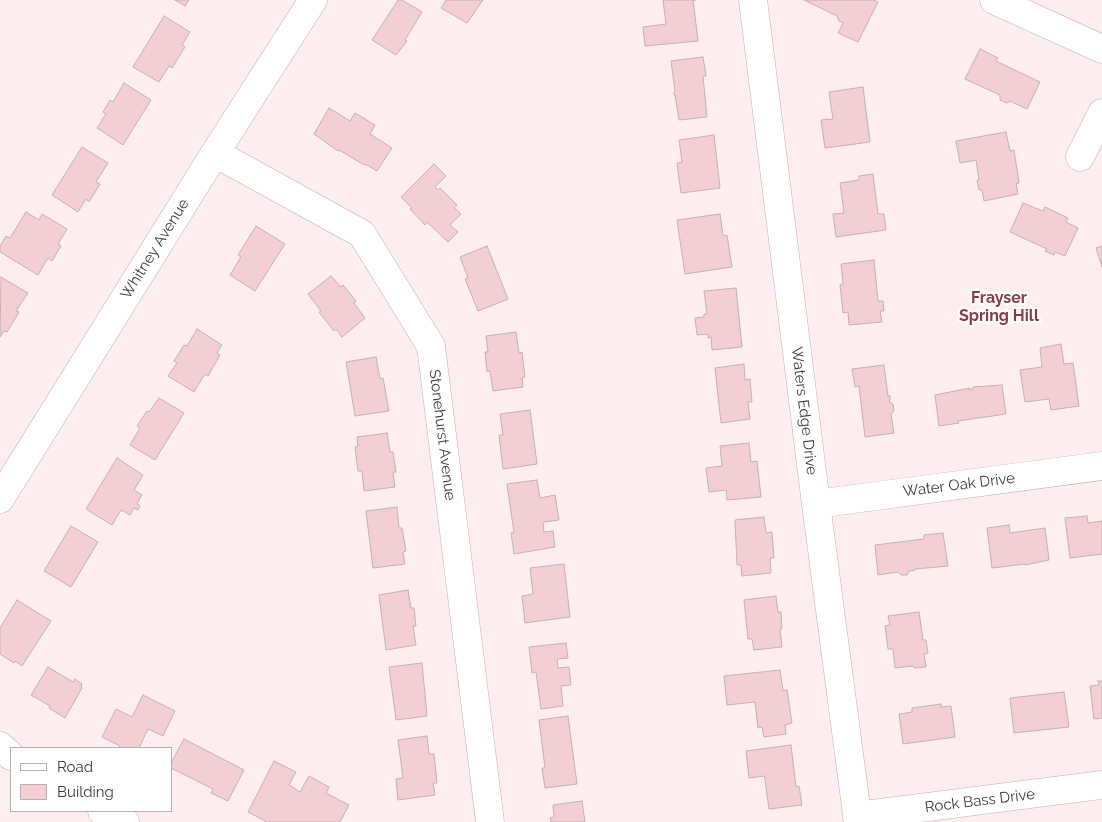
<!DOCTYPE html>
<style>
body{margin:0}
#map{position:relative;width:1102px;height:822px;overflow:hidden;background:#feeef0;font-family:Raleway,sans-serif}
canvas{display:block}
.legend{position:absolute;left:10px;top:747px;width:162px;height:65px;box-sizing:border-box;background:#fff;border:1px solid #b2afaf;margin:0;padding:6px 9px;list-style:none;font-size:15px;color:#3e3838}
.legend li{display:flex;align-items:center;gap:10px;height:25px}
.legend b{width:25px;border:1px solid #b2afaf}
</style>
<div id="map">
<canvas width="1102" height="822"></canvas>
<ul class="legend">
<li><b style="height:6px;background:#fff"></b>Road</li>
<li><b style="height:14px;background:#f3ced3"></b>Building</li>
</ul>
</div>
<script>
const g = document.querySelector('canvas').getContext('2d');
g.lineJoin = 'round';
function fill(path, color) { g.fillStyle = color; g.fill(path, 'evenodd'); }
const toPath = rows => new Path2D(rows.map(r => 'M' + r).join(''));
function trace(path, color, width, dash) { g.strokeStyle = color; g.lineWidth = width; g.lineCap = dash ? 'butt' : 'round'; g.setLineDash(dash || []); g.stroke(path); }
function label(font, color, halo, rows, align = 'center') {
  g.font = font + ' Raleway,sans-serif'; g.lineWidth = 4.5; g.setLineDash([]); g.textBaseline = 'middle'; g.strokeStyle = halo; g.fillStyle = color; for (const [text, x, y, turn = 0] of rows) {
    g.save(); g.translate(x, y); g.rotate((+turn || 0) * Math.PI / 180); g.textAlign = isNaN(turn) ? turn : align; if (halo) g.strokeText(text, 0, 0); g.fillText(text, 0, 0); g.restore();
  }
}
const building = toPath([
 [175,0,189,0,185,6,175,0],
 [398,0,402,0,422,12,405,40,407,41,396,55,372,40,398,0],
 [446,0,483,0,467,23,441,8,446,0],
 [663,0,696,0,693,0,698,41,645,46,643,27,666,24,663,0],
 [804,0,873,0,878,2,858,42,838,33,843,23,839,21,837,16,804,0],
 [164,16,190,32,182,45,185,47,172,68,169,66,159,82,133,67,164,16],
 [980,49,998,58,996,61,1040,82,1027,109,1010,101,1007,103,1000,100,1000,95,965,79,980,49],
 [703,57,706,76,703,76,707,117,679,120,675,95,674,95,674,92,675,91,671,61,703,57],
 [124,83,151,100,123,145,97,128,106,114,103,112,110,100,113,102,124,83],
 [863,87,870,142,825,148,821,120,833,119,829,92,863,87],
 [329,108,350,121,355,113,375,125,370,134,392,148,377,171,365,164,364,165,339,150,338,151,314,134,329,108],
 [1006,132,1010,151,1014,150,1019,183,1016,184,1018,194,984,201,982,190,979,190,977,180,979,180,976,160,960,163,956,141,1006,132],
 [714,135,720,188,681,193,677,163,682,162,679,140,714,135],
 [82,147,108,163,96,182,100,184,89,202,86,199,78,212,52,195,82,147],
 [434,164,446,176,435,187,438,190,440,188,457,205,454,207,461,214,450,225,458,232,448,242,427,222,425,225,410,209,412,208,401,197,434,164],
 [873,174,878,214,884,214,886,230,836,237,833,214,844,213,840,183,859,180,859,176,873,174],
 [1023,203,1043,211,1045,207,1068,218,1066,222,1078,228,1065,256,1055,252,1054,255,1045,251,1047,249,1010,232,1023,203],
 [26,212,39,220,42,214,67,229,58,244,61,246,52,261,48,258,38,275,0,252,0,246,6,236,10,238,26,212],
 [720,214,723,236,727,235,732,267,685,274,677,220,720,214],
 [256,226,285,244,255,291,230,275,241,257,238,255,256,226],
 [487,246,508,299,478,311,465,279,468,278,460,257,487,246],
 [1102,246,1102,267,1096,248,1102,246],
 [874,260,878,301,883,301,884,311,880,311,882,322,849,325,848,312,843,313,840,285,843,284,841,264,874,260],
 [331,276,341,287,343,285,356,301,354,303,365,318,342,337,336,329,334,331,319,312,321,311,308,294,331,276],
 [1,277,28,293,16,311,19,312,7,332,4,331,0,337,1,277],
 [736,288,742,347,712,350,711,337,708,338,708,334,697,335,695,318,704,317,704,314,707,314,704,291,736,288],
 [197,329,222,345,217,353,220,355,208,376,205,374,194,392,168,376,177,363,174,361,184,345,187,346,197,329],
 [516,332,519,353,522,352,525,377,522,378,523,387,493,391,490,371,487,372,485,352,488,352,486,336,516,332],
 [1061,344,1064,364,1073,363,1079,406,1051,410,1049,399,1025,402,1020,370,1042,367,1040,348,1061,344],
 [376,357,380,379,383,378,389,411,355,416,346,362,376,357],
 [744,364,745,380,750,379,752,402,748,402,750,419,721,423,715,368,744,364],
 [884,365,888,396,890,396,890,399,889,402,893,404,894,411,891,414,894,433,865,437,859,386,855,387,852,369,884,365],
 [1002,385,1006,414,958,421,959,423,939,426,935,395,970,388,970,390,973,389,973,387,1002,385],
 [159,398,184,413,155,460,130,445,140,428,137,426,147,411,149,412,159,398],
 [530,410,537,464,503,469,499,435,503,435,500,414,530,410],
 [387,433,390,452,393,452,396,472,393,472,395,487,364,491,362,471,358,471,355,447,358,446,357,437,387,433],
 [749,443,751,462,757,461,761,497,727,500,726,490,709,492,706,468,722,466,720,446,749,443],
 [117,458,143,475,134,490,142,495,137,503,140,506,138,510,134,508,130,515,121,510,112,525,86,509,117,458],
 [537,480,540,498,555,495,559,520,543,522,544,532,553,531,555,547,514,554,511,533,514,533,507,484,537,480],
 [397,507,399,528,402,528,406,551,403,552,405,564,373,568,366,511,397,507],
 [1087,516,1088,523,1102,521,1102,554,1070,558,1065,518,1087,516],
 [764,517,766,533,772,532,774,558,770,558,771,573,742,576,741,565,737,565,735,520,764,517],
 [1009,525,1010,533,1045,528,1049,560,1025,565,1025,564,992,568,987,528,1009,525],
 [71,526,98,542,71,587,44,571,71,526],
 [943,533,948,566,916,569,913,571,913,570,909,571,907,575,901,575,898,572,878,575,875,545,924,539,924,535,943,533],
 [564,564,570,617,525,623,522,596,533,594,530,568,564,564],
 [408,590,411,608,414,608,416,626,413,626,416,645,386,650,379,595,408,590],
 [776,596,778,612,781,612,782,629,780,629,782,647,754,650,752,639,748,639,744,600,776,596],
 [17,600,51,621,22,666,15,661,14,663,0,654,0,628,17,600],
 [919,612,923,640,926,640,928,653,924,654,926,667,914,668,913,666,895,668,893,649,888,649,885,626,890,625,888,616,919,612],
 [566,643,568,658,557,659,558,668,569,667,571,685,561,686,563,706,541,709,536,672,532,673,529,647,566,643],
 [422,663,427,716,396,720,389,667,422,663],
 [48,667,73,682,75,679,82,684,81,687,82,688,65,718,49,708,50,706,31,695,48,667],
 [780,670,783,691,787,690,792,723,785,725,786,734,764,737,762,727,758,728,755,702,727,705,724,676,780,670],
 [1098,681,1102,681,1102,718,1094,719,1090,686,1099,685,1098,681],
 [1064,692,1069,727,1014,733,1010,698,1064,692],
 [143,695,175,711,163,736,148,729,139,748,119,748,120,746,102,737,116,709,132,717,143,695],
 [941,704,941,707,951,706,955,737,903,744,899,714,912,712,912,708,941,704],
 [568,716,577,784,545,788,542,768,545,768,539,720,568,716],
 [427,736,429,754,434,754,437,783,433,783,435,795,398,800,396,779,403,778,398,740,427,736],
 [184,739,244,770,228,801,211,793,213,789,171,768,171,763,184,739],
 [791,745,796,787,799,786,802,805,769,809,765,779,764,776,749,778,746,751,791,745],
 [274,761,296,772,289,785,300,792,309,776,329,787,326,793,349,805,340,822,267,822,248,812,274,761],
 [582,801,585,822,551,822,550,818,554,817,553,805,582,801]
]);
fill(building, '#f3ced3');
trace(building, '#c1b1b3', 1);
const minor = toPath([
 [753,0,816,504,858,822],
 [994,0,1102,49],
 [215,153,362,234,431,346,490,822],
 [1080,157,1102,113],
 [0,499,215,153,313,0],
 [816,504,1102,466],
 [0,746,11,756],
 [102,811,125,822],
 [857,816,1102,785]
]);
trace(minor, '#bdaeaf', 29);
trace(minor, '#fff', 28);
label('15px', '#3e3838', '#fff', [
 ["Whitney Avenue",155,249,-58],
 ["Waters Edge Drive",804,411,83],
 ["Stonehurst Avenue",442,435,83],
 ["Water Oak Drive",959,485,-7],
 ["Rock Bass Drive",980,801,-7]
]);
label('bold 16px', '#853c4b', '#fff', [
 ["Frayser",999,298],
 ["Spring Hill",999,316]
]);
</script>
